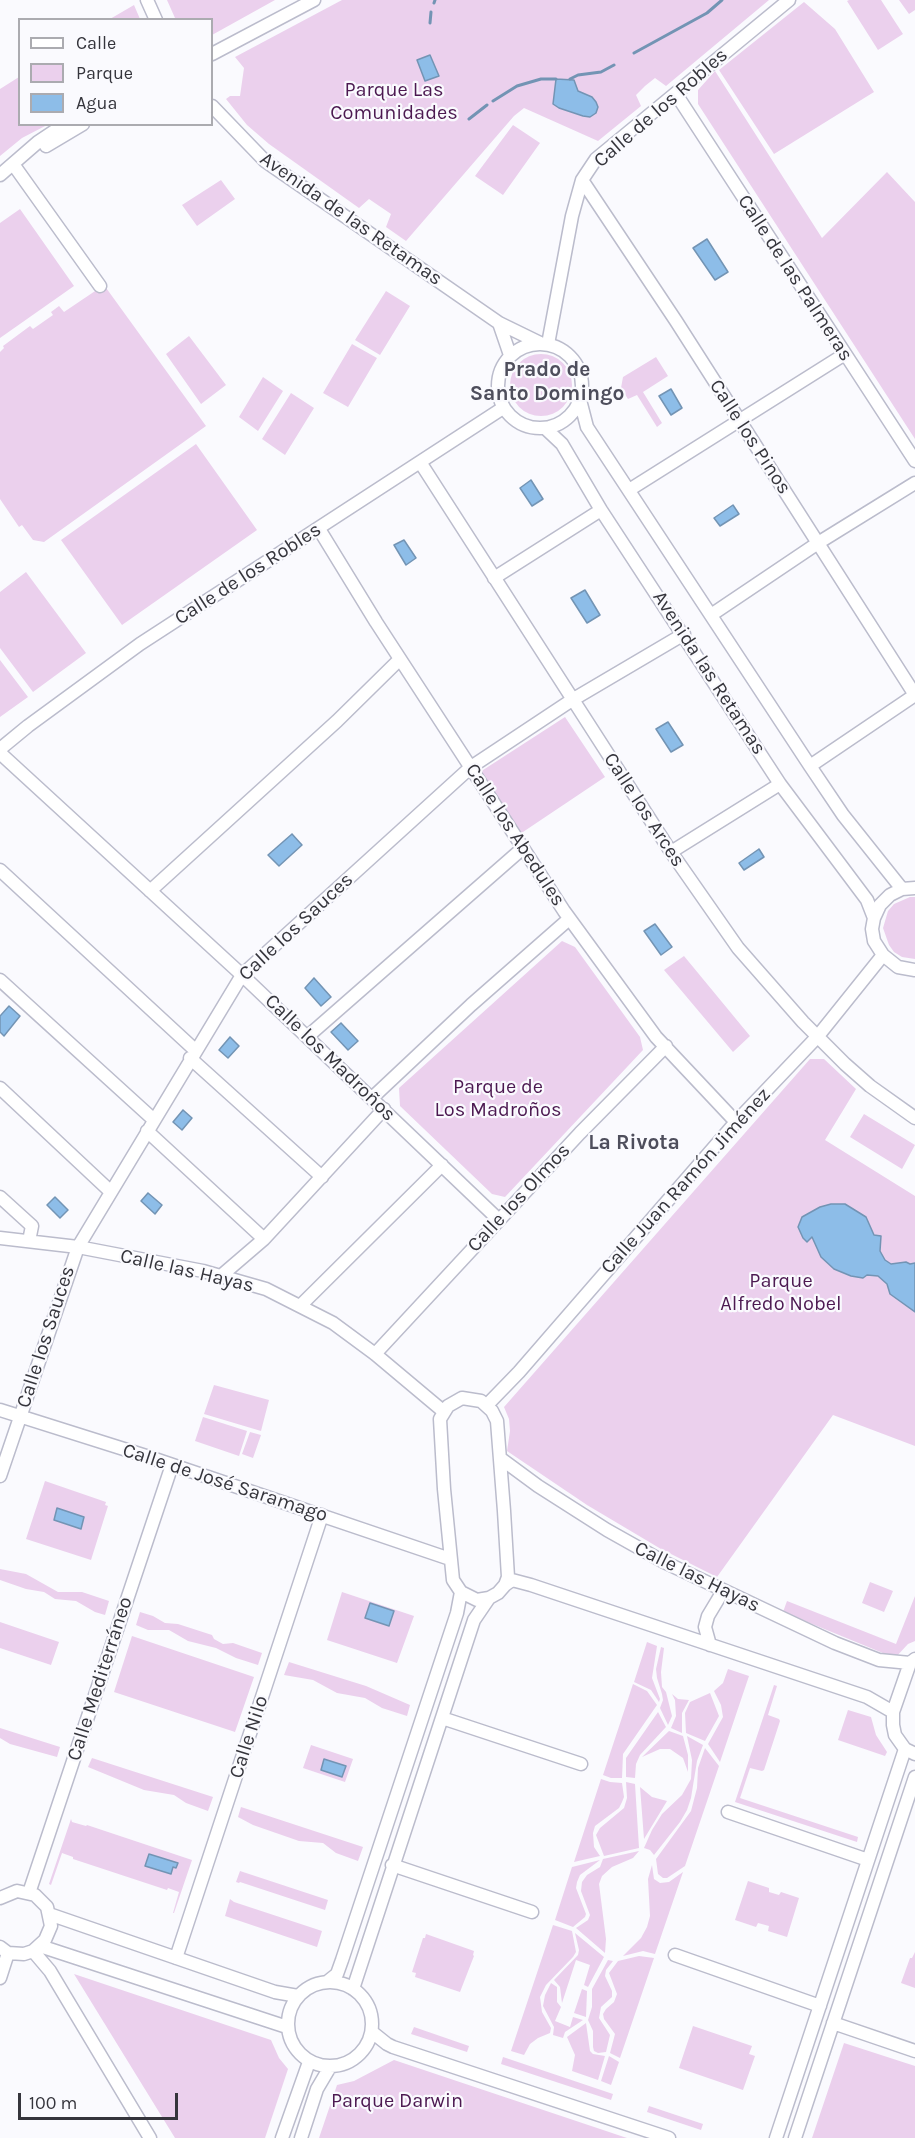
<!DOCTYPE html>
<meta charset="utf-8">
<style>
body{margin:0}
#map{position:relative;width:915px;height:2138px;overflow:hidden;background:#fafafe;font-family:Karla,sans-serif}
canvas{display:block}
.legend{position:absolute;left:18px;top:18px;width:195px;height:108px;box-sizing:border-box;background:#fafafe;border:2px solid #ababb0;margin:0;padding:8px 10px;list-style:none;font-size:18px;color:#35353c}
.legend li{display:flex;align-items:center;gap:12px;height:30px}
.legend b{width:30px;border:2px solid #ababb0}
.scale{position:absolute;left:18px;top:2093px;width:160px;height:27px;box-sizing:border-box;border:3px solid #35353c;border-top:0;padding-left:8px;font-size:18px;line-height:21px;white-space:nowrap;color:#35353c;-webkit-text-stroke:4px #fafafe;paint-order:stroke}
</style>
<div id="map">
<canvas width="915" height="2138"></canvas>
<ul class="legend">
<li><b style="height:8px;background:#fff"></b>Calle</li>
<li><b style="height:16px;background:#ebd0ed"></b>Parque</li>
<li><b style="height:16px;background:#8dbde8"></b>Agua</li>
</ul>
<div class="scale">100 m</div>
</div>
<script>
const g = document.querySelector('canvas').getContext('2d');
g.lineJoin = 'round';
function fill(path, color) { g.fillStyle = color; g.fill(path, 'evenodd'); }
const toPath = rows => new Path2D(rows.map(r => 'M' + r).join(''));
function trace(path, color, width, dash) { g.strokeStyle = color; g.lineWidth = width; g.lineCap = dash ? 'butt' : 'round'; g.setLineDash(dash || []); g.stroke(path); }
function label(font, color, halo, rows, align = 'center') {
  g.font = font + ' Karla,sans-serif'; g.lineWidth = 4.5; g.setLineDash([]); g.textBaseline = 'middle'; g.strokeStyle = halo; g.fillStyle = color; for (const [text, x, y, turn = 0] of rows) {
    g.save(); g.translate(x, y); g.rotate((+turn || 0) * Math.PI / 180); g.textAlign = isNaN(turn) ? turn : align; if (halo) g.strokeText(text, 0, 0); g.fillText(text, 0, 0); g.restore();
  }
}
fill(toPath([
 [167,0,275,0,212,35,212,20,178,19,175,18],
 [342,0,769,0,666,86,655,78,645,86,636,95,641,106,598,141,524,108,514,116,406,241,386,227,391,214,369,199,359,208,269,144,247,125,226,99,230,96,240,96,244,68,235,57],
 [849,0,881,0,903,34,878,50,847,1],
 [899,0,915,0,915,10,909,14],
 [804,2,835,29,874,92,774,154,719,70],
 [134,5,140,19,110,19],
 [715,71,822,238,887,172,915,202,915,439,698,104,698,90],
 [19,77,20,124,47,125,22,138,0,156,0,89],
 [513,125,540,143,503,195,475,176],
 [221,180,235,199,197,226,182,205],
 [20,209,74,286,0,338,0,223],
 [104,285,206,426,44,542,33,540,22,525,19,527,0,499,0,352,4,348,3,346,30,326,33,329,53,315,51,312,59,306,64,312],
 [386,291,410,306,380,355,355,340],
 [189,336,226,385,201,404,166,354],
 [352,344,377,358,348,407,323,393],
 '510 385a31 31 0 1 1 62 0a31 31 0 1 1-62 0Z',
 [656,357,668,376,643,392,662,423,657,427,637,395,628,399,621,388,623,377],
 [263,377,283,391,258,431,239,417],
 [291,393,314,408,285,455,262,439],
 [196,444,257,530,122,625,61,540],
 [26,572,86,653,33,692,0,648,0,592],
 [0,660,28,697,0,717],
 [565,717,605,777,520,834,480,772],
 [910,897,915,897,915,959,902,957,894,952,889,945,883,928,888,911,894,904],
 [562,941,575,947,640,1037,643,1050,505,1197,492,1194,400,1106,399,1088],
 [684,956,750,1036,733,1052,664,970],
 [810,1059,824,1059,856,1089,825,1140,915,1196,915,1446,833,1415,717,1577,661,1549,587,1505,507,1451,510,1431,509,1419,504,1407],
 [864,1114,915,1145,902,1169,850,1137],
 [214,1385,269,1400,261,1431,204,1414],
 [203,1417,247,1431,239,1456,195,1441],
 [250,1432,261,1435,253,1458,242,1454],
 [45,1481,106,1502,105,1505,108,1506,91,1560,26,1539],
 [0,1569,26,1574,58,1592,82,1592,109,1601,105,1615,95,1612,76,1601,55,1599,44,1592,26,1589,0,1580],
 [870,1582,893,1591,884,1612,862,1603],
 [342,1592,414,1616,397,1663,327,1640],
 [915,1596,915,1641,908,1644,895,1658,783,1612,787,1601,896,1644],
 [140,1612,153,1616,165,1623,178,1624,212,1635,214,1639,223,1644,233,1643,262,1653,258,1665,236,1658,216,1648,188,1641,169,1630,148,1630,136,1625],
 [0,1622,59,1642,51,1665,0,1648],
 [132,1636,254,1677,235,1732,114,1692],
 [647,1642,657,1646,652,1678,660,1699,659,1702,651,1690,634,1682],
 [661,1647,664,1648,661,1672,662,1687,666,1692,672,1716,668,1725,660,1708,663,1700,662,1694,657,1678,656,1669],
 [289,1662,366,1686,410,1705,407,1716,382,1708,365,1698,337,1693,313,1680,284,1675],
 [728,1669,749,1676,720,1762,708,1744,723,1717,721,1705,714,1691,723,1683],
 [633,1684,647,1691,657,1705,623,1754,622,1778,611,1778,603,1775],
 [774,1685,777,1686,768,1715,779,1719,780,1721,764,1770,762,1771,750,1768,740,1798,858,1837,857,1842,735,1802],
 [710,1693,719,1716,705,1741,686,1733,685,1713,690,1702],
 [672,1694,678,1699,689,1700,682,1713,682,1733,671,1728,676,1716,675,1700],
 [848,1710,871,1717,876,1735,887,1752,885,1756,838,1740],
 [658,1712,666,1727,640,1755,636,1764,635,1778,626,1777,626,1758],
 [0,1728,60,1747,57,1757,10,1744,0,1738],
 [669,1731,683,1736,688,1755,688,1772,683,1758,670,1749,660,1749,642,1757],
 [687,1736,703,1745,697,1761,691,1798,687,1810,680,1822,654,1855,650,1850,644,1848,652,1830,662,1814,682,1795,691,1779,692,1760],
 [311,1745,353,1759,345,1782,303,1768],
 [705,1748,719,1766,685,1866,667,1878,663,1878,658,1874,656,1859,691,1811,697,1788,698,1768],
 [92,1758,213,1797,208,1811,186,1803,174,1795,144,1790,88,1767],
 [601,1779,610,1782,622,1783,624,1797,622,1802,619,1808,595,1826,593,1833,594,1847,600,1856,574,1862],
 [626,1782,635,1784,639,1848,604,1856,596,1835,600,1828,624,1808,627,1798],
 [640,1787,652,1797,667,1801,644,1839],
 [241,1807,363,1847,358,1861,336,1853,323,1843,299,1841,253,1825,238,1817],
 [71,1819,72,1822,86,1826,87,1825,192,1860,174,1913,173,1913,179,1892,168,1888,167,1890,73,1859,73,1857,62,1853,51,1885,49,1884],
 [639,1851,633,1858,612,1867,602,1876,599,1884,606,1939,605,1953,576,1928,588,1920,590,1915,581,1891,582,1882,587,1875,600,1867,603,1859],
 [600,1860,580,1875,577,1882,576,1888,586,1914,585,1917,573,1927,555,1920,572,1867],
 [652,1865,654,1879,660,1883,669,1882,683,1872,655,1954,643,1951,623,1956,641,1938,647,1927,650,1916,648,1879],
 [240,1871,328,1900,325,1910,240,1882,239,1883,236,1882],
 [748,1881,769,1888,769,1892,779,1895,781,1892,799,1898,787,1937,768,1931,769,1926,758,1923,756,1927,735,1920],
 [230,1899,234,1902,322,1931,317,1947,225,1916],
 [553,1925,572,1931,576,1952,573,1957,546,1985,540,1997,542,2012,551,2028,550,2033,538,2038,530,2044,524,2055,511,2051],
 [575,1933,604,1957,588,1987,584,1985,590,1965,576,1960,562,2003,560,1987,554,1980,578,1955,579,1950],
 [426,1934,474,1951,473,1955,474,1956,460,1992,415,1977,416,1973,412,1972,423,1938,425,1938],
 [915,1952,915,1988,901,1983,910,1958,912,1958],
 [639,1956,654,1958,620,2058,610,2053,615,2034,604,2019,603,2014,606,2009,614,2002,617,1994,609,1973,618,1961],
 [608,1960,613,1961,606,1970,605,1976,612,1991,612,1997,601,2007,599,2018,610,2035,606,2052,598,2053,594,2051,593,2047,593,2031,588,2020,592,2007,592,1989],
 [74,1974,271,2040,279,2058,288,2069,265,2138,175,2138],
 [551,1983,557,1987,557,2002,561,2007,555,2021,570,2027,573,2017,583,2020,565,2032,563,2038,553,2035,554,2027,543,2006,545,1995],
 [582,1989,587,1991,586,2017,574,2013],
 [586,2023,590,2051,593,2054,605,2056,598,2080,572,2071,575,2055,567,2037],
 [693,2026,752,2046,749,2054,755,2056,743,2090,679,2068],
 [414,2027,469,2046,467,2052,411,2034],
 [844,2043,915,2066,915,2138,812,2138],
 [609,2056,619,2062,611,2085,601,2081],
 [503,2057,613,2094,611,2100,501,2064],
 [394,2060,627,2138,319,2138,337,2085,354,2081],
 [649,2106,703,2124,701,2130,647,2112]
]), '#ebd0ed');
const water = toPath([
 [430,55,439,76,425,81,417,60,430,55],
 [556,79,574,80,578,91,592,97,596,102,598,107,596,113,590,117,583,116,559,108,553,104,556,79],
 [707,239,728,272,715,280,693,248,707,239],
 [671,389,682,408,671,415,659,396,671,389],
 [531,480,543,499,532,506,520,488,531,480],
 [733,505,739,514,720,526,714,518,733,505],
 [404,540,416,558,406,565,394,545,404,540],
 [585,590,600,615,587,623,571,598,585,590],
 [668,722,683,745,671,752,656,729,668,722],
 [292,834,302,845,279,866,268,855,292,834],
 [759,849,764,857,744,870,739,863,759,849],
 [655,924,672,947,661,955,644,931,655,924],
 [314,978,331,997,321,1006,305,988,314,978],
 [9,1006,20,1016,4,1036,0,1032,0,1016,9,1006],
 [341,1023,358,1041,348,1050,331,1032,341,1023],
 [230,1037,239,1046,228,1058,219,1050,230,1037],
 [183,1110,192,1118,182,1130,173,1122,183,1110],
 [148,1193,162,1205,155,1214,141,1201,148,1193],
 [55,1197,68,1210,60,1218,47,1205,55,1197],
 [831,1204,845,1204,866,1217,874,1235,881,1236,880,1251,885,1260,891,1264,906,1262,910,1264,915,1263,915,1312,890,1294,887,1284,878,1276,867,1275,863,1278,851,1276,834,1269,821,1257,812,1237,807,1242,803,1238,798,1227,802,1217,820,1207,831,1204],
 [57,1508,84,1517,81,1529,54,1520,57,1508],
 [370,1603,394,1611,389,1626,365,1618,370,1603],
 [324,1759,346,1766,342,1777,321,1770,324,1759],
 [149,1854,178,1863,176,1868,173,1867,171,1874,145,1866,149,1854]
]);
fill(water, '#8dbde8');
trace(water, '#7394b4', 1.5);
trace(toPath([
 [434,3,435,0],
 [430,23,431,12],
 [634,53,707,13,722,0],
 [570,79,578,75,601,72,614,65],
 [493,101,517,86,541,79,556,79],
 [469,119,487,105]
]), '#7394b4', 3);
const minor = toPath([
 [147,0,156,20],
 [212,54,314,0],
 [676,94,915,461],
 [212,106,265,161,499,323,540,343],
 [46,146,83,124],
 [13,164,100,286],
 [0,175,38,142,65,124],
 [582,180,676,321,915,695,810,766],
 [499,323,510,355],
 '498 386a42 42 0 1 1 84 0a42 42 0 1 1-84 0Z',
 [548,344,572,216,582,180,596,159,789,0],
 [580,400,587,427,810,766,843,815,902,889],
 [545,428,562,444,601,510,780,784,867,900,874,918],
 [420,462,671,852,738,948,803,1022,845,1064,870,1086,915,1118],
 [629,490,845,354],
 [319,529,376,622,564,911,656,1037,736,1122],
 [494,578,601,510],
 [711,615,818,543,915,483],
 [0,749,28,726,140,644,503,408],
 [0,753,242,975,499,1220],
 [671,852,780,784],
 [0,870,195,1050],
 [915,888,902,889,890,895,880,905,874,918,872,929,874,941,883,955,898,967,915,970],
 [150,891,337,721,400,659],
 [0,980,154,1120],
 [307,1037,523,848],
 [190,1058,322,1177],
 [0,1088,111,1192],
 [372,1098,471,1005,569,919],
 [147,1131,264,1239],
 [0,1197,32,1226,29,1241],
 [0,1238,78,1247,203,1271,266,1289,333,1323,375,1354,443,1411],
 [222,1275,264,1239,384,1109],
 [301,1305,442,1165],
 [375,1354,580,1133,666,1046],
 [462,1398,481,1401,492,1411,497,1421,504,1511,508,1577,505,1585,498,1593,489,1598,477,1600,461,1592,453,1580,444,1489,440,1419,448,1406,462,1398],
 [487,1405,519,1372,736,1122,818,1036,883,955],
 [0,1410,146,1456,450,1559],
 [500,1458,538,1486,607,1530,664,1562,835,1643,879,1660,910,1663],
 [0,1476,78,1247,242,975,471,767,572,700,684,634],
 [505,1585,512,1580,531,1585,867,1697,893,1712],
 [710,1645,705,1627,708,1616,723,1591],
 [915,1659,910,1663,893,1712,893,1725,895,1735,905,1749,915,1754],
 [442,1718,581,1764],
 [728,1812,868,1860],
 [392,1865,532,1912],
 [29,1893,172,1465],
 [0,1898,17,1891,35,1895,47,1907,51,1926,45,1940,33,1951,24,1954,8,1953,0,1947],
 [49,1914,275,1992,298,1996],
 [40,1946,287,2027],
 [33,1951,50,1971,150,2138],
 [675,1955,820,2006],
 [176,1958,322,1515],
 [0,1978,8,1953],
 '288 2024a42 42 0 1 1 84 0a42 42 0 1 1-84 0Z',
 [327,1982,337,1974,342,1960,457,1613,461,1592],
 [353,1989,474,1620,489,1598],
 [833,2023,915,2051],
 [372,2032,387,2044,393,2047,669,2138],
 [282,2138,309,2062],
 [301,2138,317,2089,330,2067],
 [776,2138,905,1749],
 [795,2138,915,1777]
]);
trace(minor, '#bbbccc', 15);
trace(minor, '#fff', 12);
label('20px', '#4c1951', '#fafafe', [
 ["Parque Las",394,90],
 ["Comunidades",394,113],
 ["Parque de",498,1087],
 ["Los Madroños",498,1110],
 ["Parque",781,1281],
 ["Alfredo Nobel",781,1304],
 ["Parque Darwin",397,2101]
]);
label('20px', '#35353c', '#fafafe', [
 ["Calle de los Robles",661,108,-41],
 ["Avenida de las Retamas",351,219,35],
 ["Calle de las Palmeras",795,278,57],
 ["Calle los Pinos",750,437,57],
 ["Calle de los Robles",248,574,-33],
 ["Avenida las Retamas",709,673,57],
 ["Calle los Arces",644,810,57],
 ["Calle los Abedules",515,835,57],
 ["Calle los Sauces",296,927,-43],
 ["Calle los Madroños",330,1058,44],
 ["Calle Juan Ramón Jiménez",686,1181,-48],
 ["Calle los Olmos",519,1198,-47],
 ["Calle las Hayas",187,1271,13],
 ["Calle los Sauces",46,1337,-72],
 ["Calle de José Saramago",225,1483,18],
 ["Calle las Hayas",697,1577,26],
 ["Calle Mediterráneo",100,1679,-72],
 ["Calle Nilo",249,1737,-72]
]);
label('bold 21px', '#4e4e5c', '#fafafe', [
 ["Prado de",547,370],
 ["Santo Domingo",547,394],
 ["La Rivota",634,1143]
]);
</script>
